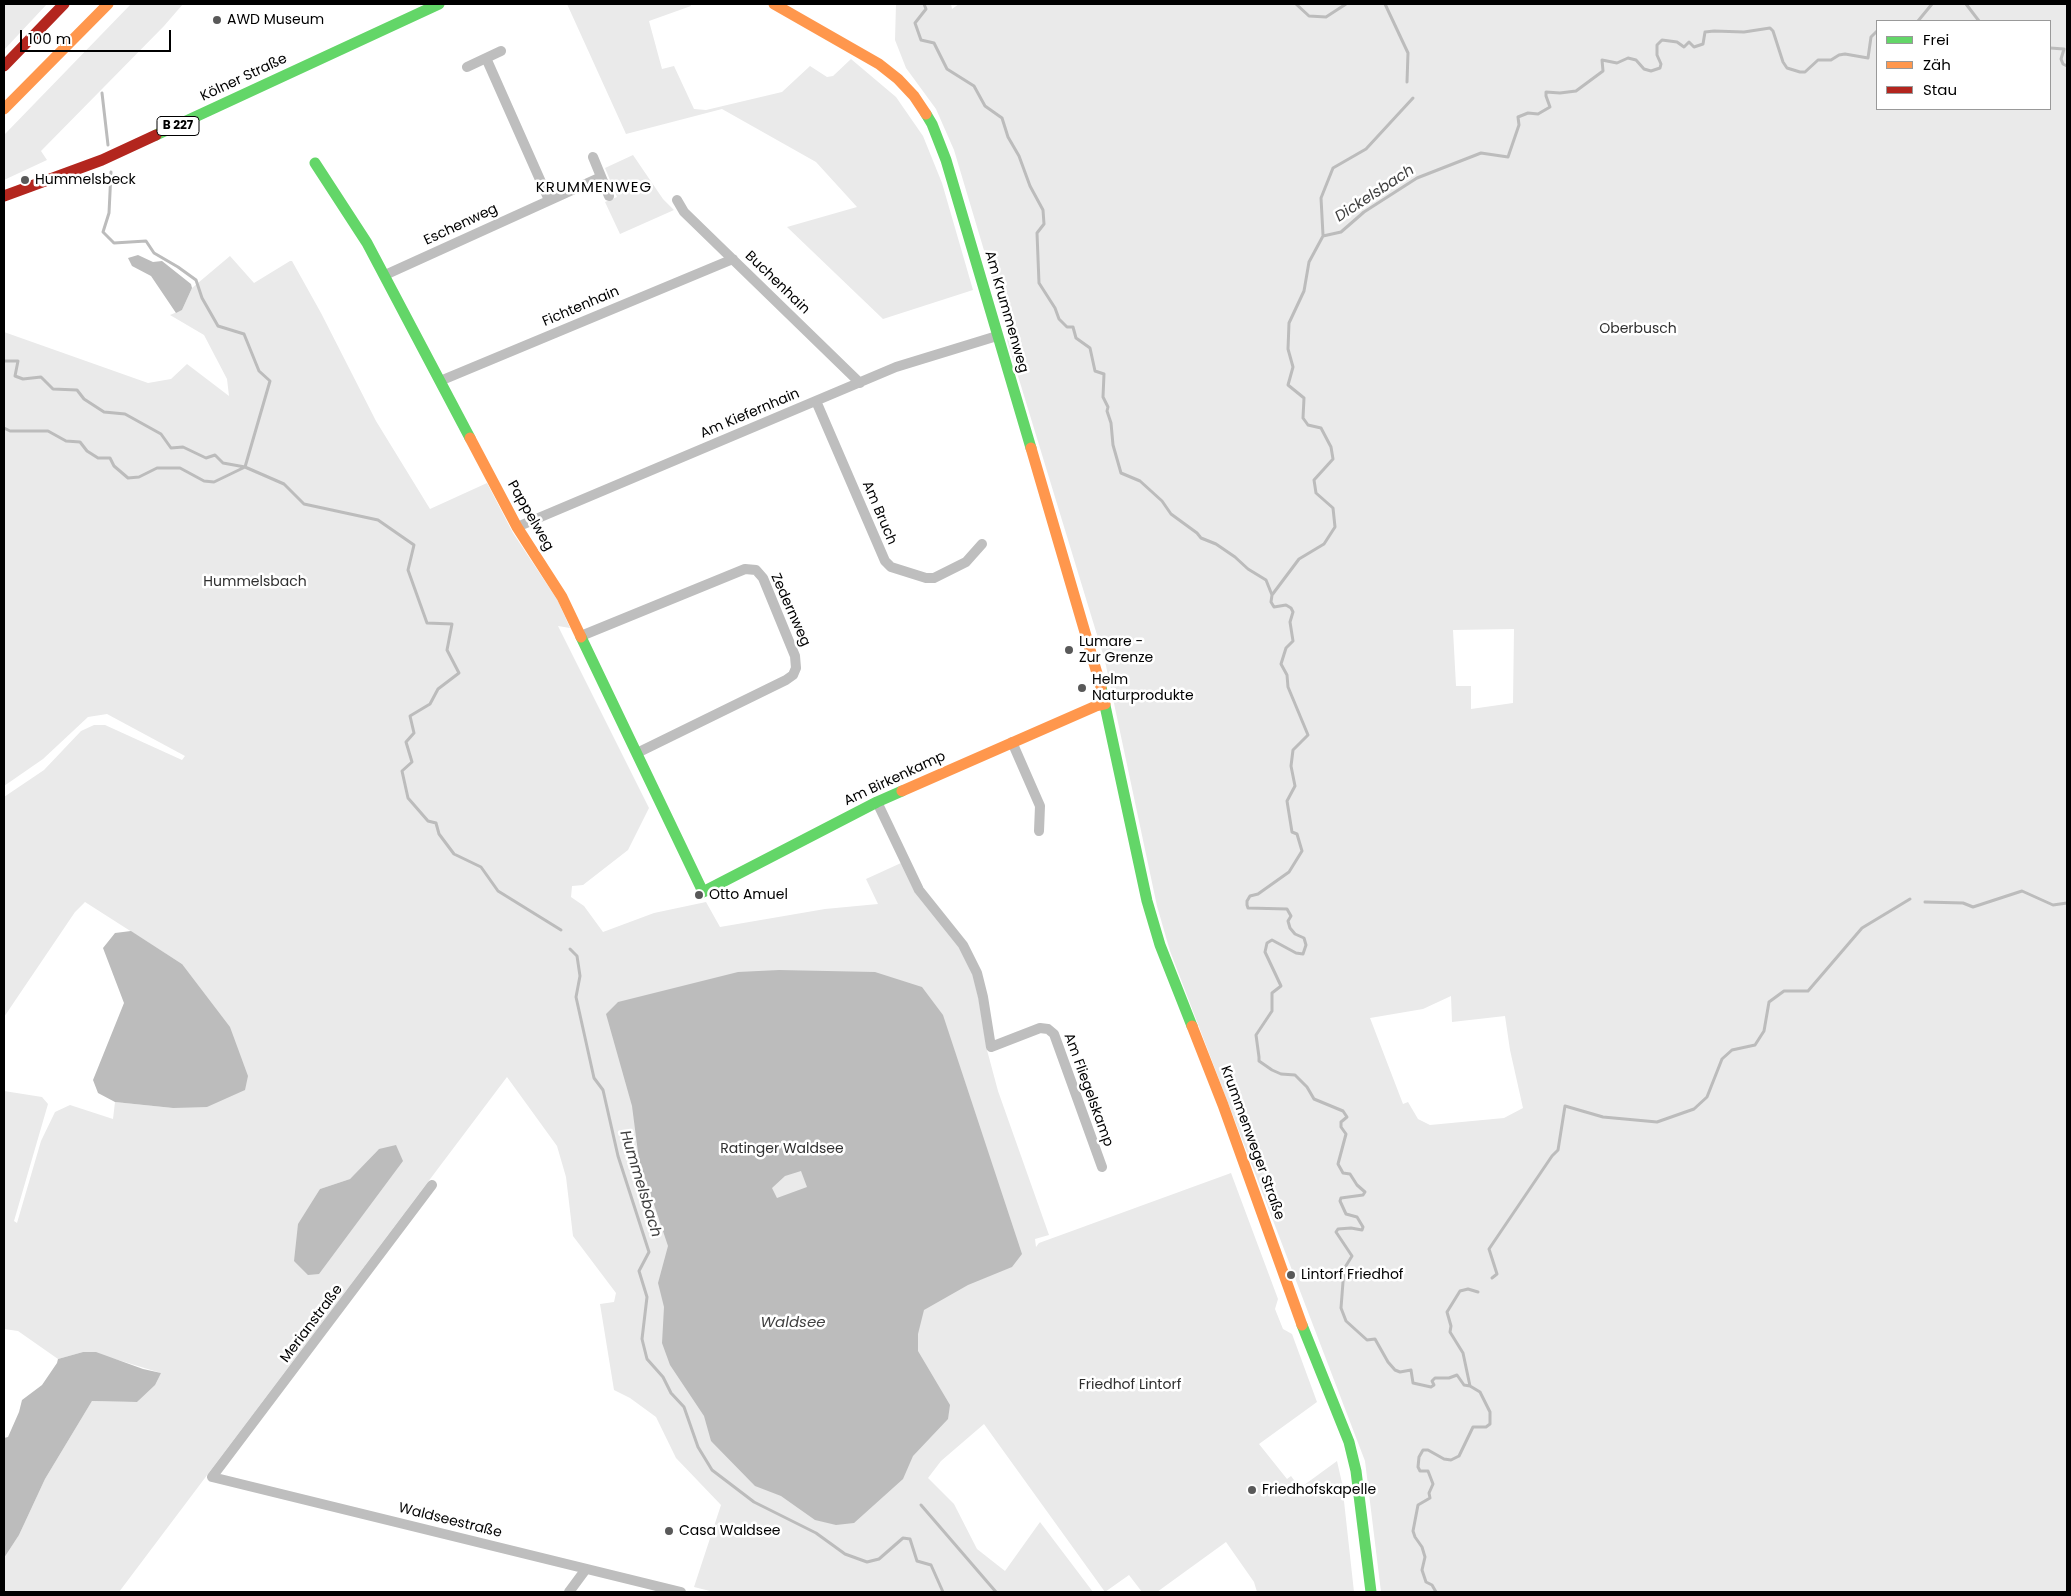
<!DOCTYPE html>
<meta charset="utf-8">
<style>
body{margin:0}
#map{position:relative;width:2071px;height:1596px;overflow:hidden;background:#fff;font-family:Poppins,sans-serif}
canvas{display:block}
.frame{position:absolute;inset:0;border:5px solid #000;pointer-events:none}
.legend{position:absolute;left:1876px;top:20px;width:175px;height:90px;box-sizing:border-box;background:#fff;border:1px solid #999;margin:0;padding:6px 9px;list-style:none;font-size:15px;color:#000}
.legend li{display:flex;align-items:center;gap:10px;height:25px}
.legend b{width:25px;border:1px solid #999}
.scale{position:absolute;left:20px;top:30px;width:151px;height:22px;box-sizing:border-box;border:2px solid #000;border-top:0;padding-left:6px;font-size:15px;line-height:18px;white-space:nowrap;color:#000;-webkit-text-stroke:4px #fff;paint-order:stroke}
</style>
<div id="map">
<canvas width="2071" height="1596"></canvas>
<div class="frame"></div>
<ul class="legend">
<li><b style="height:6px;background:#63d668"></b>Frei</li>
<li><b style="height:6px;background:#ff974d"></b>Zäh</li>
<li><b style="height:6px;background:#b3261e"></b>Stau</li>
</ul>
<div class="scale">100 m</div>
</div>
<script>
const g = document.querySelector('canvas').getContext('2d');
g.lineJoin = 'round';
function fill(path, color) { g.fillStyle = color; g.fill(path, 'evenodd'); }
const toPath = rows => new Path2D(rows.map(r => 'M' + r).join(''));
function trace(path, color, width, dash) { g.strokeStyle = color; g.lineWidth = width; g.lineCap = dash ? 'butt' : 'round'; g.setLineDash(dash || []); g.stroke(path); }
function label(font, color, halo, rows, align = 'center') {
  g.font = font + ' Poppins,sans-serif'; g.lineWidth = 5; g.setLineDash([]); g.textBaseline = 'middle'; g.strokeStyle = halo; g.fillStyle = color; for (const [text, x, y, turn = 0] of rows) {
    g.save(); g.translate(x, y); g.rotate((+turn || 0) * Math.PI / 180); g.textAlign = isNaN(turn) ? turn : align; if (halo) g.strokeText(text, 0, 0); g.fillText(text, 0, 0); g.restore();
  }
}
fill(toPath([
 [4,4,47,4,4,50],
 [131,4,183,4,164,26,41,151,47,160,4,180,4,135],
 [567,4,690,4,691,6,649,21,662,69,674,66,694,109,706,110,782,92,810,66,827,77,833,76,851,59,896,97,923,136,942,183,973,290,883,319,787,227,857,207,816,162,722,109,626,134],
 [896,4,951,4,952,9,959,4,2067,4,2067,1592,1381,1592,1365,1461,1170,951,1157,906,1105,661,1007,340,1009,334,954,150,936,109,906,68,895,40],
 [1877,21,2050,21,2050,109,1877,109],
 [1514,629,1513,703,1471,709,1471,686,1456,686,1453,630],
 [1451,996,1452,1022,1505,1016,1510,1050,1523,1108,1504,1118,1430,1125,1418,1119,1408,1102,1403,1104,1370,1018,1423,1009],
 [633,155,663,199,674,210,620,234,605,202,617,197,605,168],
 [230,256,254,283,290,261,292,261,321,313,376,421,430,509,487,483,513,533,558,601,570,628,558,626,649,808,628,850,583,885,572,886,571,897,584,906,603,932,654,913,706,902,720,927,825,909,878,904,866,879,901,863,958,945,973,974,979,1001,987,1050,998,1091,1049,1235,1035,1239,1036,1247,1039,1243,1231,1173,1278,1299,1275,1309,1283,1329,1292,1334,1317,1402,1259,1444,1287,1479,1291,1476,1300,1488,1337,1461,1342,1483,1354,1592,1257,1592,1254,1582,1226,1542,1157,1592,1142,1592,1129,1575,1105,1592,984,1424,941,1461,928,1478,954,1504,977,1549,1005,1571,1040,1522,1093,1592,714,1592,694,1587,721,1505,676,1458,656,1417,630,1398,614,1390,600,1304,614,1302,616,1293,573,1236,566,1177,557,1146,507,1077,119,1592,4,1592,4,1558,19,1535,45,1479,92,1401,137,1402,161,1373,108,1357,83,1352,58,1359,18,1331,4,1329,4,1091,42,1097,48,1104,14,1221,17,1223,41,1141,55,1112,70,1105,113,1119,115,1102,173,1108,182,964,85,902,75,912,4,1017,4,797,44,770,81,731,94,725,105,725,182,760,185,756,107,714,88,717,43,759,4,786,4,332,148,383,171,379,187,364,229,396,227,379,204,335,170,315,182,310,192,288],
 [379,1149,294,1261,320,1189,350,1179]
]), '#eaeaea');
fill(toPath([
 [138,255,153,262,162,261,191,284,192,288,182,310,176,313,151,276,132,266,128,258],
 [131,931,182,964,230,1027,248,1076,245,1090,207,1107,173,1108,115,1102,98,1093,93,1080,124,1003,103,948,115,933],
 [779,970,875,972,922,987,943,1015,1022,1254,1012,1267,968,1285,924,1310,918,1334,918,1351,950,1405,948,1419,913,1456,903,1479,854,1523,836,1525,815,1520,781,1496,755,1486,711,1441,704,1416,670,1365,662,1343,664,1307,658,1283,668,1246,639,1160,632,1106,606,1014,618,1002,738,972],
 [801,1171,807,1187,777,1198,772,1188,785,1176],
 [396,1145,403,1161,319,1274,308,1275,294,1261,298,1224,320,1189,350,1179,379,1149],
 [83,1352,96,1352,143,1369,161,1373,155,1385,137,1402,92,1401,45,1479,19,1535,4,1558,4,1438,8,1437,19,1412,22,1400,42,1385,57,1363,58,1359]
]), '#bcbcbc');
trace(toPath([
 [924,4,926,9,915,23,921,40,934,43,947,69,974,86,985,106,1002,118,1008,137,1019,156,1030,186,1043,210,1044,224,1037,233,1039,283,1055,308,1059,319,1067,327,1073,327,1076,338,1090,348,1095,371,1104,374,1103,397,1108,407,1107,411,1111,423,1113,445,1121,473,1140,481,1162,501,1171,514,1197,533,1201,538,1216,544,1235,557,1248,569,1266,580,1272,595],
 [1296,4,1309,16,1326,17,1346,4],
 [1385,4,1408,53,1407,82],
 [1966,4,1979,21],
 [1918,21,1932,4],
 [2050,48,2064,49,2061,59,2063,64,2067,66],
 [102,93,108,145],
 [1323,235,1321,198,1333,168,1366,149,1413,98],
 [4,361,18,361,15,376,23,379,41,377,53,389,77,390,84,399,104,412,125,414,161,434,171,448,183,447,206,458,215,455,223,463,245,467,284,484,304,504,378,520,414,545,408,570,427,623,452,624,447,650,459,673,438,689,430,704,410,716,414,733,406,742,412,762,402,771,408,798,428,821,436,823,439,834,454,854,481,867,498,891,561,930],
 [4,428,10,431,48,431,66,441,80,442,87,451,98,458,110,458,114,466,128,478,139,477,157,468,180,468,204,481,214,482,245,467,270,381,259,371,244,334,218,326,202,298,196,280,178,267,154,253,146,241,114,243,103,232,109,213,111,172],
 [1925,902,1963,903,1973,907,2022,891,2053,905,2067,903],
 [570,949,577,956,580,976,576,997,594,1078,603,1090,618,1156,649,1252,639,1271,647,1297,642,1339,647,1359,663,1377,671,1393,684,1407,698,1447,712,1470,754,1502,816,1533,845,1554,867,1562,879,1559,903,1538,910,1539,917,1561,931,1565,943,1592],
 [1492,1278,1497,1274,1489,1249,1552,1156,1558,1150,1565,1106,1603,1117,1657,1122,1694,1109,1707,1097,1722,1059,1732,1050,1755,1045,1764,1031,1769,1002,1784,991,1808,991,1862,928,1910,899],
 [1470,1386,1463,1353,1450,1332,1451,1326,1447,1312,1460,1291,1468,1289,1478,1292],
 [921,1505,996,1592],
 [1436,1592,1432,1585,1426,1582,1422,1570,1425,1557,1422,1547,1415,1537,1413,1531,1418,1505,1430,1498,1429,1493,1433,1484,1428,1471,1420,1471,1418,1467,1419,1457,1423,1450,1428,1450,1444,1459,1451,1460,1459,1456,1473,1427,1486,1427,1490,1424,1490,1412,1480,1392,1470,1386,1464,1385,1457,1375,1449,1378,1435,1378,1432,1381,1434,1385,1431,1387,1413,1383,1411,1370,1400,1372,1395,1370,1388,1362,1375,1339,1367,1340,1346,1321,1341,1308,1344,1269,1352,1256,1336,1232,1338,1229,1351,1228,1362,1230,1363,1227,1357,1217,1346,1214,1340,1201,1341,1198,1363,1195,1365,1192,1357,1185,1350,1174,1343,1173,1338,1164,1346,1134,1341,1127,1341,1122,1347,1117,1343,1111,1314,1099,1307,1087,1295,1075,1281,1074,1272,1070,1259,1061,1259,1057,1256,1035,1272,1011,1272,993,1281,986,1265,952,1267,943,1272,940,1296,953,1303,954,1306,945,1304,938,1295,934,1290,928,1288,921,1291,916,1287,909,1248,908,1247,905,1247,901,1250,896,1258,894,1289,872,1302,851,1297,834,1292,832,1287,801,1295,786,1291,766,1293,750,1308,735,1288,687,1287,675,1281,664,1286,648,1293,641,1290,622,1293,612,1291,608,1286,605,1274,607,1271,602,1272,595,1299,559,1324,544,1335,527,1333,508,1316,493,1314,480,1333,459,1331,447,1321,428,1308,425,1303,418,1304,398,1288,385,1293,367,1288,349,1289,323,1304,291,1309,262,1323,236,1341,232,1364,212,1417,178,1481,153,1508,157,1519,125,1518,117,1528,113,1538,114,1550,107,1546,96,1546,92,1560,93,1576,91,1603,71,1602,60,1617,63,1628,58,1636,60,1644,69,1651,71,1660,68,1661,64,1657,55,1657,45,1662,40,1677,42,1684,47,1689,42,1694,47,1703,44,1705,32,1714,31,1744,32,1770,28,1773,31,1783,62,1787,68,1800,72,1805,72,1818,60,1831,60,1839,55,1845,54,1868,58,1871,37,1877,31]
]), '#bcbcbc', 3);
trace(toPath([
 [486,58,549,200],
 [467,67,501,51],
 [593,157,609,196],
 [677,200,684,212,860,383],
 [385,275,601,177],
 [440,381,733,259],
 [816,401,885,561,891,567,926,578,934,578,966,562,982,544],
 [517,527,896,367,997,336],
 [581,636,745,569,756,570,763,578,795,656,796,668,793,675,786,680,637,753],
 [1012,742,1040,806,1039,831],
 [877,802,919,890,963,945,977,973,983,997,991,1047,1040,1028,1048,1029,1054,1034,1102,1167],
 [432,1185,212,1477,681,1592],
 [569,1592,586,1569]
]), '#bebebe', 10);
trace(toPath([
 [926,114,932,124,946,160,1031,448],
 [156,135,439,4],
 [315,163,367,243,470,438],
 [581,637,703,892,877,802,902,791],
 [1101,687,1147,901,1160,945,1192,1026],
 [1302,1325,1349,1442,1356,1471,1371,1592]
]), '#63d668', 11);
trace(toPath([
 [774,4,879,64,898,79,914,96,926,114],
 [4,109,108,4],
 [470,438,517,527,562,597,581,637],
 [1031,448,1101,687],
 [902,791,1096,706,1105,704],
 [1192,1026,1223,1105,1302,1325]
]), '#ff974d', 11);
trace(toPath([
 [4,66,64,4],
 [4,196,102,160,156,135]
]), '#b3261e', 11);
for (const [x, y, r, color] of [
 [217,20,5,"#595959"],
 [25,180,5,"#595959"],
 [1069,650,5,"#595959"],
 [1082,688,5,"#595959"],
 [699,895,5,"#595959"],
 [1291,1275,5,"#595959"],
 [1252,1490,5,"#595959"],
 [669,1531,5,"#595959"]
]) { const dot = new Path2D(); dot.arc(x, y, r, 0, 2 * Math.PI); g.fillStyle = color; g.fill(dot); trace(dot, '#fff', 2); }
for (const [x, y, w] of [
 [178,126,42]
]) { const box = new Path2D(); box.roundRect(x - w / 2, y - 9.5, w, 19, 4); g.fillStyle = '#fff'; g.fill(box); trace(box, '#000', 1); }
label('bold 12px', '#000', null, [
 ["B 227",178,126]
]);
label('14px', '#000', '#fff', [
 ["AWD Museum",227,20],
 ["Hummelsbeck",35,180],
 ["Lumare -",1079,642],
 ["Zur Grenze",1079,658],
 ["Helm",1092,680],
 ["Naturprodukte",1092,696],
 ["Otto Amuel",709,895],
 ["Lintorf Friedhof",1301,1275],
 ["Friedhofskapelle",1262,1490],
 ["Casa Waldsee",679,1531]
], 'left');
label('14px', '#000', '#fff', [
 ["Kölner Straße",244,78,-25],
 ["Eschenweg",461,225,-25],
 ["Buchenhain",777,283,44],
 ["Fichtenhain",581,307,-23],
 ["Am Krummenweg",1006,312,74],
 ["Am Kiefernhain",750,414,-23],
 ["Am Bruch",879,513,67],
 ["Pappelweg",530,516,60],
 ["Zedernweg",790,610,66],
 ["Am Birkenkamp",895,779,-25],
 ["Am Fliegelskamp",1088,1090,70],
 ["Krummenweger Straße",1252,1143,70],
 ["Merianstraße",312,1324,-53],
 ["Waldseestraße",450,1521,14]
]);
label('14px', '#2f2f2f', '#fff', [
 ["Oberbusch",1638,329],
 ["Hummelsbach",255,582],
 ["Ratinger Waldsee",782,1149],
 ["Friedhof Lintorf",1130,1385]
]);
g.letterSpacing = '1px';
label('15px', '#000', '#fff', [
 ["KRUMMENWEG",594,188]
]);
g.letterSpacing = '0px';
label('italic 15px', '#404040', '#fff', [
 ["Dickelsbach",1375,194,-33],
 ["Hummelsbach",640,1184,73],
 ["Waldsee",793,1323]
]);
</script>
